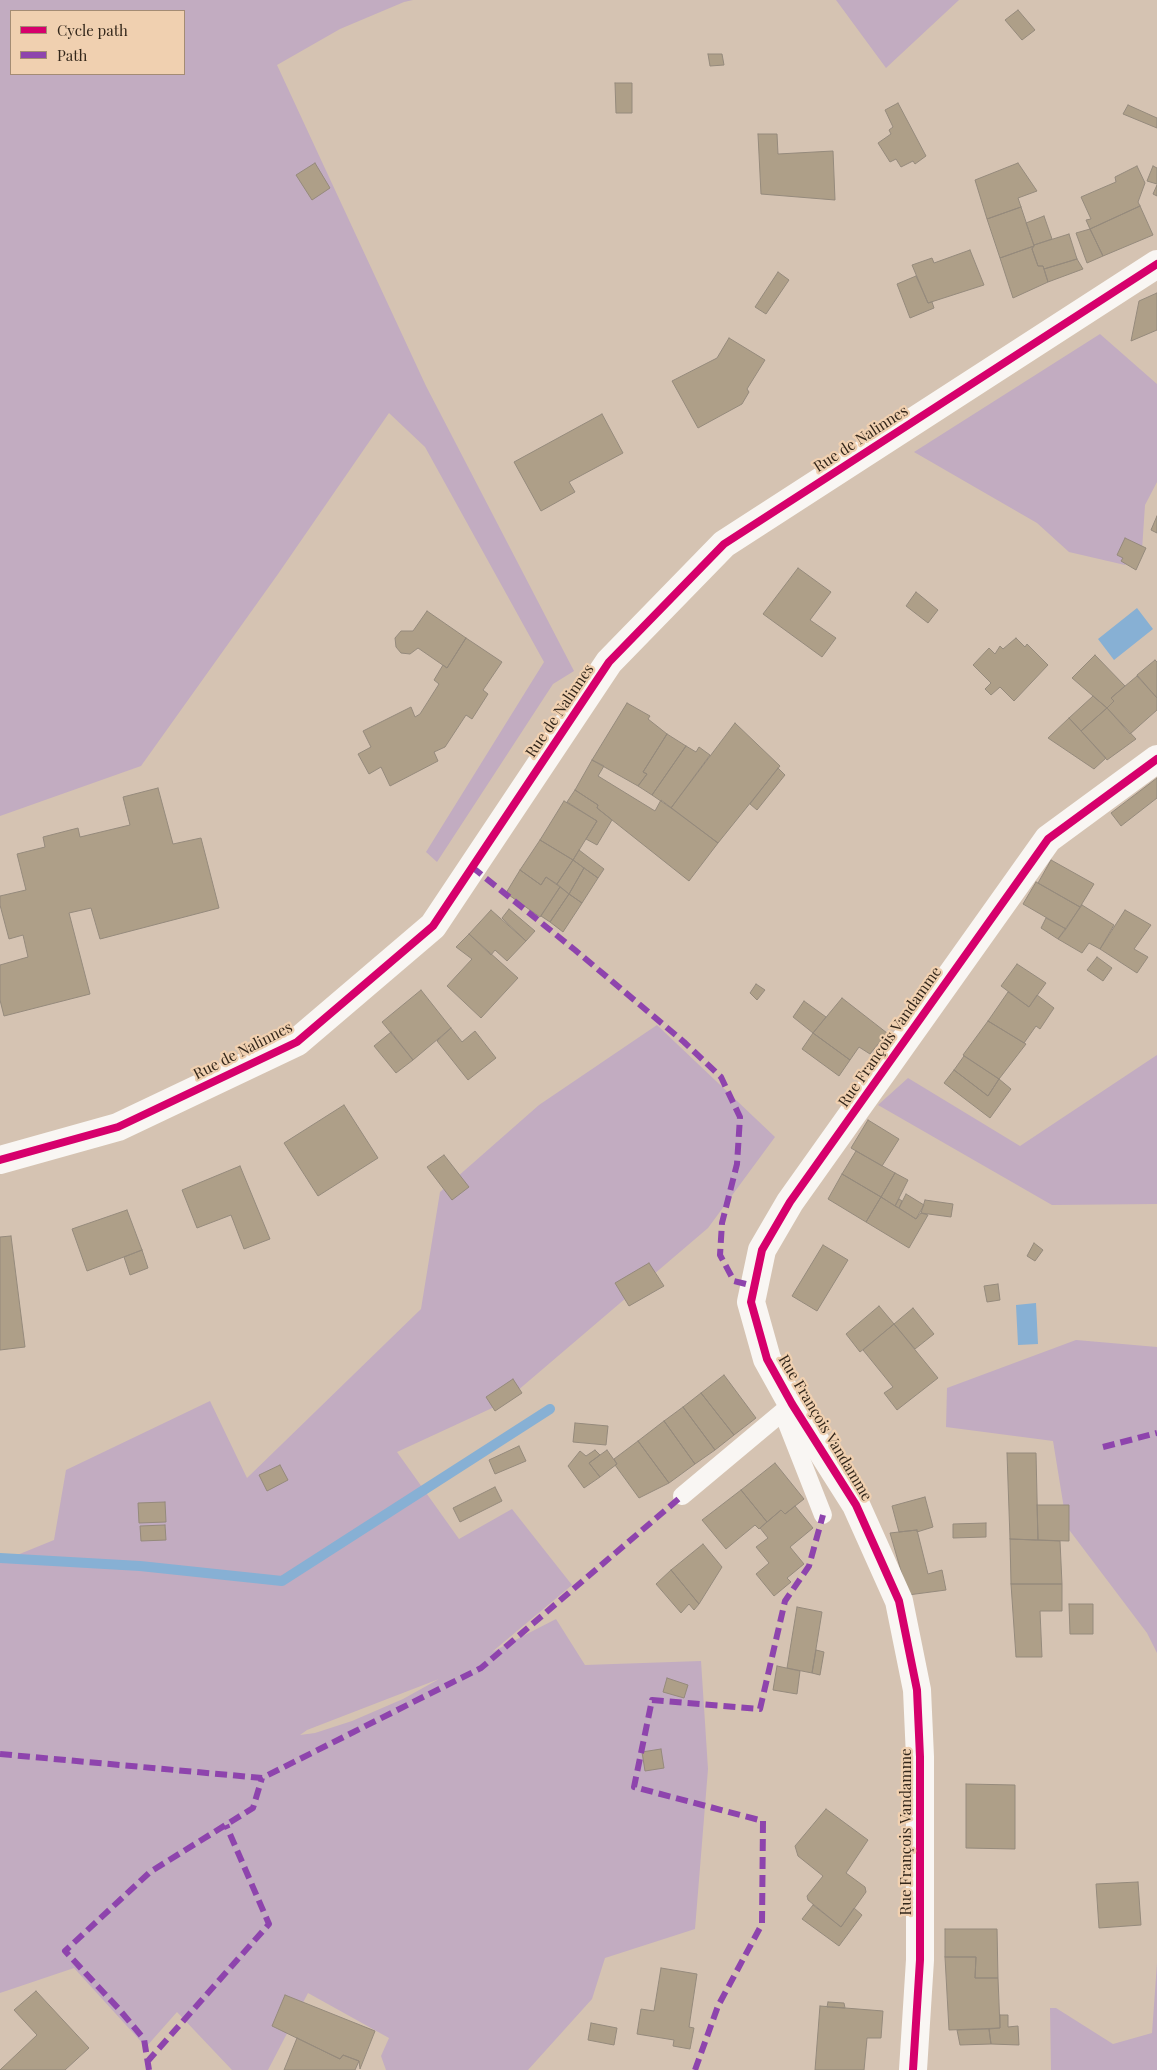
<!DOCTYPE html>
<meta charset="utf-8">
<style>
body{margin:0}
#map{position:relative;width:1157px;height:2070px;overflow:hidden;background:#d5c3b2;font-family:"Playfair Display",serif}
canvas{display:block}
.legend{position:absolute;left:10px;top:10px;width:175px;height:65px;box-sizing:border-box;background:#f0d0b0;border:1px solid #a48c74;margin:0;padding:6px 9px;list-style:none;font-size:15px;color:#32261a}
.legend li{display:flex;align-items:center;gap:10px;height:25px}
.legend b{width:25px;border:1px solid #a48c74}
</style>
<div id="map">
<canvas width="1157" height="2070"></canvas>
<ul class="legend">
<li><b style="height:6px;background:#d6006c"></b>Cycle path</li>
<li><b style="height:6px;background:#8e44ad"></b>Path</li>
</ul>
</div>
<script>
const g = document.querySelector('canvas').getContext('2d');
g.lineJoin = 'round';
function fill(path, color) { g.fillStyle = color; g.fill(path, 'evenodd'); }
const toPath = rows => new Path2D(rows.map(r => 'M' + r).join(''));
function trace(path, color, width, dash) { g.strokeStyle = color; g.lineWidth = width; g.lineCap = dash ? 'butt' : 'round'; g.setLineDash(dash || []); g.stroke(path); }
function label(font, color, halo, rows, align = 'center') {
  g.font = font + ' "Playfair Display",serif'; g.lineWidth = 4.5; g.setLineDash([]); g.textBaseline = 'middle'; g.strokeStyle = halo; g.fillStyle = color; for (const [text, x, y, turn = 0] of rows) {
    g.save(); g.translate(x, y); g.rotate((+turn || 0) * Math.PI / 180); g.textAlign = isNaN(turn) ? turn : align; if (halo) g.strokeText(text, 0, 0); g.fillText(text, 0, 0); g.restore();
  }
}
fill(toPath([
 [0,0,413,0,404,2,340,29,277,65,426,386,574,671,553,684,437,862,426,852,544,662,425,447,389,413,278,574,141,766,0,816],
 [11,11,184,11,184,74,11,74],
 [836,0,959,0,886,68],
 [1100,334,1157,384,1157,482,1145,505,1142,550,1125,565,1069,552,1037,523,914,452],
 [657,1025,775,1137,708,1228,503,1403,397,1452,459,1539,512,1509,572,1585,492,1652,556,1619,585,1665,701,1661,708,1769,695,1929,605,1958,592,1999,528,2070,386,2070,381,2056,389,2038,308,1993,268,2070,232,2070,177,2012,146,2047,74,1968,0,1993,0,1562,54,1540,66,1470,210,1401,247,1478,421,1309,440,1192,539,1105],
 [439,1679,403,1699,352,1721,315,1733,300,1735,307,1730],
 [1157,1055,1157,1204,1052,1205,878,1105,908,1078,1020,1146],
 [1076,1340,1157,1347,1157,1653,1147,1633,1067,1527,1053,1441,946,1427,947,1388],
 [1157,1963,1157,2070,1051,2070,1050,2008,1056,2008,1113,2044,1152,2033]
]), '#c2acc1');
fill(toPath([
 [1137,608,1153,629,1114,660,1098,639],
 [1036,1303,1038,1344,1018,1345,1016,1305]
]), '#87b0d4');
trace(toPath([
 [0,1558,140,1566,282,1581,550,1409]
]), '#87b0d4', 10);
const building = toPath([
 [1018,10,1035,30,1022,40,1005,20,1018,10],
 [708,54,722,54,724,65,710,66,708,54],
 [615,83,632,83,632,113,616,113,615,83],
 [898,103,926,156,915,164,913,161,901,167,896,159,890,162,878,143,891,134,889,130,893,127,885,110,898,103],
 [1128,105,1157,118,1157,128,1123,114,1128,105],
 [758,134,777,134,778,154,833,151,835,200,761,194,758,134],
 [315,163,330,188,312,200,296,175,315,163],
 [1018,163,1037,191,1018,198,1021,207,987,219,975,180,1018,163],
 [1137,166,1145,183,1138,202,1140,206,1090,229,1086,220,1091,219,1081,197,1116,182,1115,177,1137,166],
 [1153,166,1157,168,1157,184,1147,181,1153,166],
 [1157,185,1157,196,1153,194,1157,185],
 [1140,206,1153,235,1103,256,1090,229,1140,206],
 [1021,207,1034,246,1000,258,987,219,1021,207],
 [1044,216,1052,239,1034,245,1026,223,1044,216],
 [1090,229,1103,256,1087,263,1076,233,1090,229],
 [1069,234,1077,259,1044,269,1043,266,1038,266,1032,249,1034,245,1069,234],
 [1034,246,1032,249,1038,266,1043,266,1048,282,1013,298,1000,258,1034,246],
 [970,250,984,285,928,303,912,265,932,258,934,263,970,250],
 [1077,259,1083,269,1048,282,1044,269,1077,259],
 [778,272,789,280,766,314,755,307,778,272],
 [916,276,928,303,932,302,934,308,910,318,897,284,916,276],
 [1157,293,1157,330,1131,341,1139,301,1157,293],
 [729,338,765,360,747,389,749,392,742,404,698,428,672,381,717,358,729,338],
 [602,414,623,453,569,482,575,492,541,511,514,462,602,414],
 [1157,516,1157,533,1151,530,1157,516],
 [1125,538,1146,548,1136,570,1121,561,1123,558,1117,555,1125,538],
 [798,568,831,592,810,620,836,638,822,657,763,614,798,568],
 [916,592,938,610,928,623,906,606,916,592],
 [427,611,466,638,447,668,418,648,410,654,401,653,396,647,395,638,401,631,413,631,427,611],
 [466,638,502,662,483,690,488,694,472,719,466,715,445,747,434,752,438,761,390,786,381,767,369,774,358,754,371,747,363,731,411,707,415,717,420,714,439,684,434,680,443,665,447,668,466,638],
 [1016,638,1025,647,1027,644,1048,665,1014,701,1000,687,991,695,985,689,991,683,973,665,989,648,995,654,1000,646,1003,649,1016,638],
 [1095,655,1125,686,1111,698,1114,701,1107,708,1072,678,1095,655],
 [1155,660,1157,662,1157,698,1137,675,1155,660],
 [1137,676,1157,698,1157,710,1130,734,1107,708,1114,701,1111,698,1137,676],
 [1093,696,1107,708,1081,731,1069,718,1093,696],
 [627,703,650,716,648,719,667,734,643,772,647,774,638,786,592,760,627,703],
 [1107,708,1136,739,1107,760,1081,731,1107,708],
 [1069,718,1106,758,1094,769,1048,738,1069,718],
 [735,723,780,766,718,843,671,808,735,723],
 [667,734,686,746,652,795,638,786,647,774,643,772,667,734],
 [686,746,696,752,699,747,710,755,671,808,652,795,686,746],
 [592,760,604,766,598,776,655,811,661,800,718,843,689,881,597,808,598,805,575,790,592,760],
 [778,768,785,775,757,810,750,804,778,768],
 [1157,778,1157,798,1121,826,1111,813,1157,778],
 [158,788,173,844,201,838,219,908,100,939,91,908,69,913,90,994,4,1016,0,1000,0,965,28,957,23,935,9,939,0,905,0,896,26,890,17,854,45,847,43,837,78,828,80,837,130,825,123,797,158,788],
 [575,790,598,805,597,808,612,820,597,845,586,839,597,821,567,802,575,790],
 [564,801,597,821,573,860,540,840,564,801],
 [540,840,573,860,557,884,546,877,541,885,520,870,540,840],
 [579,850,604,869,598,878,573,860,579,850],
 [573,860,584,868,569,894,557,884,573,860],
 [1051,860,1094,884,1080,907,1038,883,1051,860],
 [584,868,598,878,582,903,569,894,584,868],
 [520,870,541,885,546,877,560,887,540,917,506,893,520,870],
 [1036,882,1080,907,1066,929,1023,904,1036,882],
 [560,887,569,894,550,922,541,916,560,887],
 [569,894,582,903,563,932,550,922,569,894],
 [1082,905,1114,925,1100,949,1089,943,1082,953,1058,939,1082,905],
 [509,909,535,931,526,941,502,918,509,909],
 [491,910,526,941,507,961,495,950,491,955,469,934,491,910],
 [1125,910,1151,925,1134,949,1148,957,1137,973,1100,949,1125,910],
 [1046,918,1066,929,1058,939,1041,928,1046,918],
 [469,934,518,978,481,1018,447,986,472,959,456,947,469,934],
 [1097,957,1112,968,1103,981,1087,970,1097,957],
 [1017,964,1046,983,1029,1007,1001,986,1017,964],
 [756,984,765,990,757,1000,750,993,756,984],
 [421,990,451,1028,413,1060,382,1022,421,990],
 [1008,992,1029,1007,1037,995,1054,1008,1040,1029,1036,1026,1024,1043,988,1021,1008,992],
 [842,998,887,1033,870,1054,859,1047,850,1060,813,1033,842,998],
 [804,1001,826,1017,813,1033,793,1017,804,1001],
 [988,1021,1026,1044,999,1079,963,1055,988,1021],
 [451,1028,462,1042,475,1031,496,1058,468,1080,437,1041,451,1028],
 [391,1032,413,1060,396,1073,374,1046,391,1032],
 [813,1033,850,1060,839,1076,802,1049,813,1033],
 [964,1056,999,1079,988,1096,954,1070,964,1056],
 [954,1070,988,1096,999,1079,1011,1089,990,1118,944,1083,954,1070],
 [344,1105,378,1158,318,1196,284,1143,344,1105],
 [868,1120,899,1139,882,1166,851,1148,868,1120],
 [856,1151,895,1173,881,1197,842,1174,856,1151],
 [444,1155,469,1187,452,1200,427,1167,444,1155],
 [240,1166,270,1239,244,1249,231,1215,197,1228,182,1190,240,1166],
 [895,1173,908,1180,895,1206,881,1197,895,1173],
 [842,1174,881,1197,866,1222,828,1199,842,1174],
 [906,1194,924,1205,916,1219,899,1208,906,1194],
 [881,1197,916,1219,921,1213,928,1215,909,1248,866,1222,881,1197],
 [899,1199,902,1201,899,1208,895,1206,899,1199],
 [925,1200,953,1204,951,1217,921,1213,925,1200],
 [127,1210,142,1250,87,1271,72,1229,127,1210],
 [11,1236,25,1347,0,1350,0,1237,11,1236],
 [1034,1243,1043,1250,1035,1261,1027,1256,1034,1243],
 [823,1245,848,1260,817,1311,792,1296,823,1245],
 [142,1250,148,1268,130,1275,124,1257,142,1250],
 [649,1263,664,1286,629,1306,615,1283,649,1263],
 [998,1284,1000,1300,987,1302,984,1286,998,1284],
 [879,1306,894,1324,860,1352,846,1334,879,1306],
 [913,1308,934,1334,915,1349,894,1324,913,1308],
 [894,1324,938,1378,897,1410,884,1393,893,1387,863,1350,894,1324],
 [724,1375,756,1418,734,1435,701,1393,724,1375],
 [513,1379,522,1393,495,1411,486,1397,513,1379],
 [701,1393,734,1435,715,1450,683,1407,701,1393],
 [683,1407,715,1450,695,1464,664,1421,683,1407],
 [664,1421,695,1464,669,1483,638,1441,664,1421],
 [575,1423,608,1426,606,1445,573,1442,575,1423],
 [638,1441,669,1483,639,1498,615,1465,617,1464,614,1459,638,1441],
 [519,1446,526,1461,495,1474,489,1460,519,1446],
 [595,1450,600,1455,589,1463,600,1477,584,1488,568,1466,580,1451,586,1456,595,1450],
 [607,1450,617,1464,600,1477,589,1463,607,1450],
 [1007,1453,1036,1453,1038,1540,1010,1539,1007,1453],
 [775,1463,804,1499,785,1514,781,1510,767,1522,741,1490,775,1463],
 [280,1465,288,1480,267,1491,259,1475,280,1465],
 [495,1487,502,1501,460,1522,453,1508,495,1487],
 [741,1490,767,1522,759,1529,755,1525,726,1549,702,1520,741,1490],
 [925,1497,933,1527,917,1532,917,1530,899,1532,892,1506,925,1497],
 [165,1502,166,1522,139,1523,138,1503,165,1502],
 [1037,1505,1069,1505,1069,1541,1038,1540,1037,1505],
 [795,1506,813,1528,790,1547,804,1564,787,1578,791,1582,774,1596,756,1574,769,1563,756,1547,768,1538,760,1528,781,1510,785,1514,795,1506],
 [986,1523,986,1537,953,1538,953,1524,986,1523],
 [165,1525,166,1540,141,1541,140,1526,165,1525],
 [917,1530,928,1574,942,1570,946,1590,908,1595,890,1533,917,1530],
 [1010,1539,1060,1541,1062,1584,1011,1584,1010,1539],
 [703,1544,722,1567,699,1604,671,1570,703,1544],
 [671,1570,699,1604,694,1610,689,1604,681,1613,656,1584,671,1570],
 [1011,1584,1062,1584,1062,1611,1040,1611,1042,1657,1016,1657,1011,1584],
 [1069,1604,1093,1604,1093,1634,1070,1634,1069,1604],
 [797,1607,822,1612,812,1673,787,1668,797,1607],
 [816,1650,824,1652,820,1675,812,1673,816,1650],
 [777,1666,800,1671,797,1694,773,1690,777,1666],
 [667,1678,688,1685,684,1698,663,1692,667,1678],
 [661,1749,664,1768,645,1771,642,1752,661,1749],
 [966,1784,1015,1785,1015,1849,966,1848,966,1784],
 [826,1809,868,1840,846,1873,865,1887,866,1892,841,1927,808,1900,807,1896,823,1876,798,1856,795,1846,826,1809],
 [1138,1882,1141,1925,1099,1928,1096,1884,1138,1882],
 [813,1905,841,1927,854,1908,862,1915,839,1946,802,1919,813,1905],
 [945,1929,997,1929,998,1978,975,1978,976,1957,945,1957,945,1929],
 [945,1957,976,1957,975,1978,998,1978,1000,2028,949,2030,945,1957],
 [661,1968,697,1974,689,2027,694,2028,690,2049,673,2046,674,2040,637,2034,641,2009,654,2011,661,1968],
 [36,1991,89,2048,65,2070,0,2070,37,2035,14,2010,36,1991],
 [285,1995,375,2031,360,2069,359,2061,343,2055,340,2059,272,2026,285,1995],
 [828,2002,844,2003,845,2008,827,2007,828,2002],
 [820,2006,883,2011,881,2038,867,2038,864,2070,815,2070,820,2006],
 [1000,2015,1008,2015,1008,2027,1018,2026,1019,2045,991,2044,989,2029,1000,2028,1000,2015],
 [591,2023,617,2028,614,2045,588,2040,591,2023],
 [989,2029,991,2044,960,2045,957,2030,989,2029],
 [297,2038,340,2059,343,2055,359,2061,355,2070,284,2070,297,2038]
]);
fill(building, '#ae9f88');
trace(building, '#958a7c', 1);
trace(toPath([
 [792,1404,786,1421,823,1515],
 [682,1496,792,1404]
]), '#f9f6f3', 18);
trace(toPath([
 [913,2070,920,1960,920,1757,917,1690,899,1601,856,1505,792,1404,767,1359,751,1302,762,1250,790,1202,1048,839,1157,759]
]), '#f9f6f3', 28);
trace(toPath([
 [0,1160,118,1127,297,1042,433,926,609,662,724,544,1157,264]
]), '#f9f6f3', 28);
trace(toPath([
 [472,867,575,950,684,1042,721,1077,740,1117,737,1164,722,1223,720,1255,734,1281,754,1286],
 [1103,1447,1157,1433],
 [0,1754,262,1778,481,1668,682,1496],
 [147,2062,269,1924,226,1825],
 [149,2070,144,2039,118,2008,65,1951,150,1872,253,1808,262,1778],
 [695,2070,718,2006,762,1924,763,1821,634,1787,652,1700,760,1709,785,1601,809,1566,823,1515]
]), '#8e44ad', 6, [12, 6]);
trace(toPath([
 [0,1160,118,1127,297,1042,433,926,609,662,724,544,1157,264],
 [913,2070,920,1960,920,1757,917,1690,899,1601,856,1505,792,1404,767,1359,751,1302,762,1250,790,1202,1048,839,1157,759]
]), '#d6006c', 8);
label('15px', '#32261a', '#f0d0b0', [
 ["Rue de Nalinnes",861,439,-33],
 ["Rue de Nalinnes",560,711,-56],
 ["Rue François Vandamme",890,1037,-55],
 ["Rue de Nalinnes",243,1051,-27],
 ["Rue François Vandamme",825,1428,59],
 ["Rue François Vandamme",906,1832,-90]
]);
</script>
